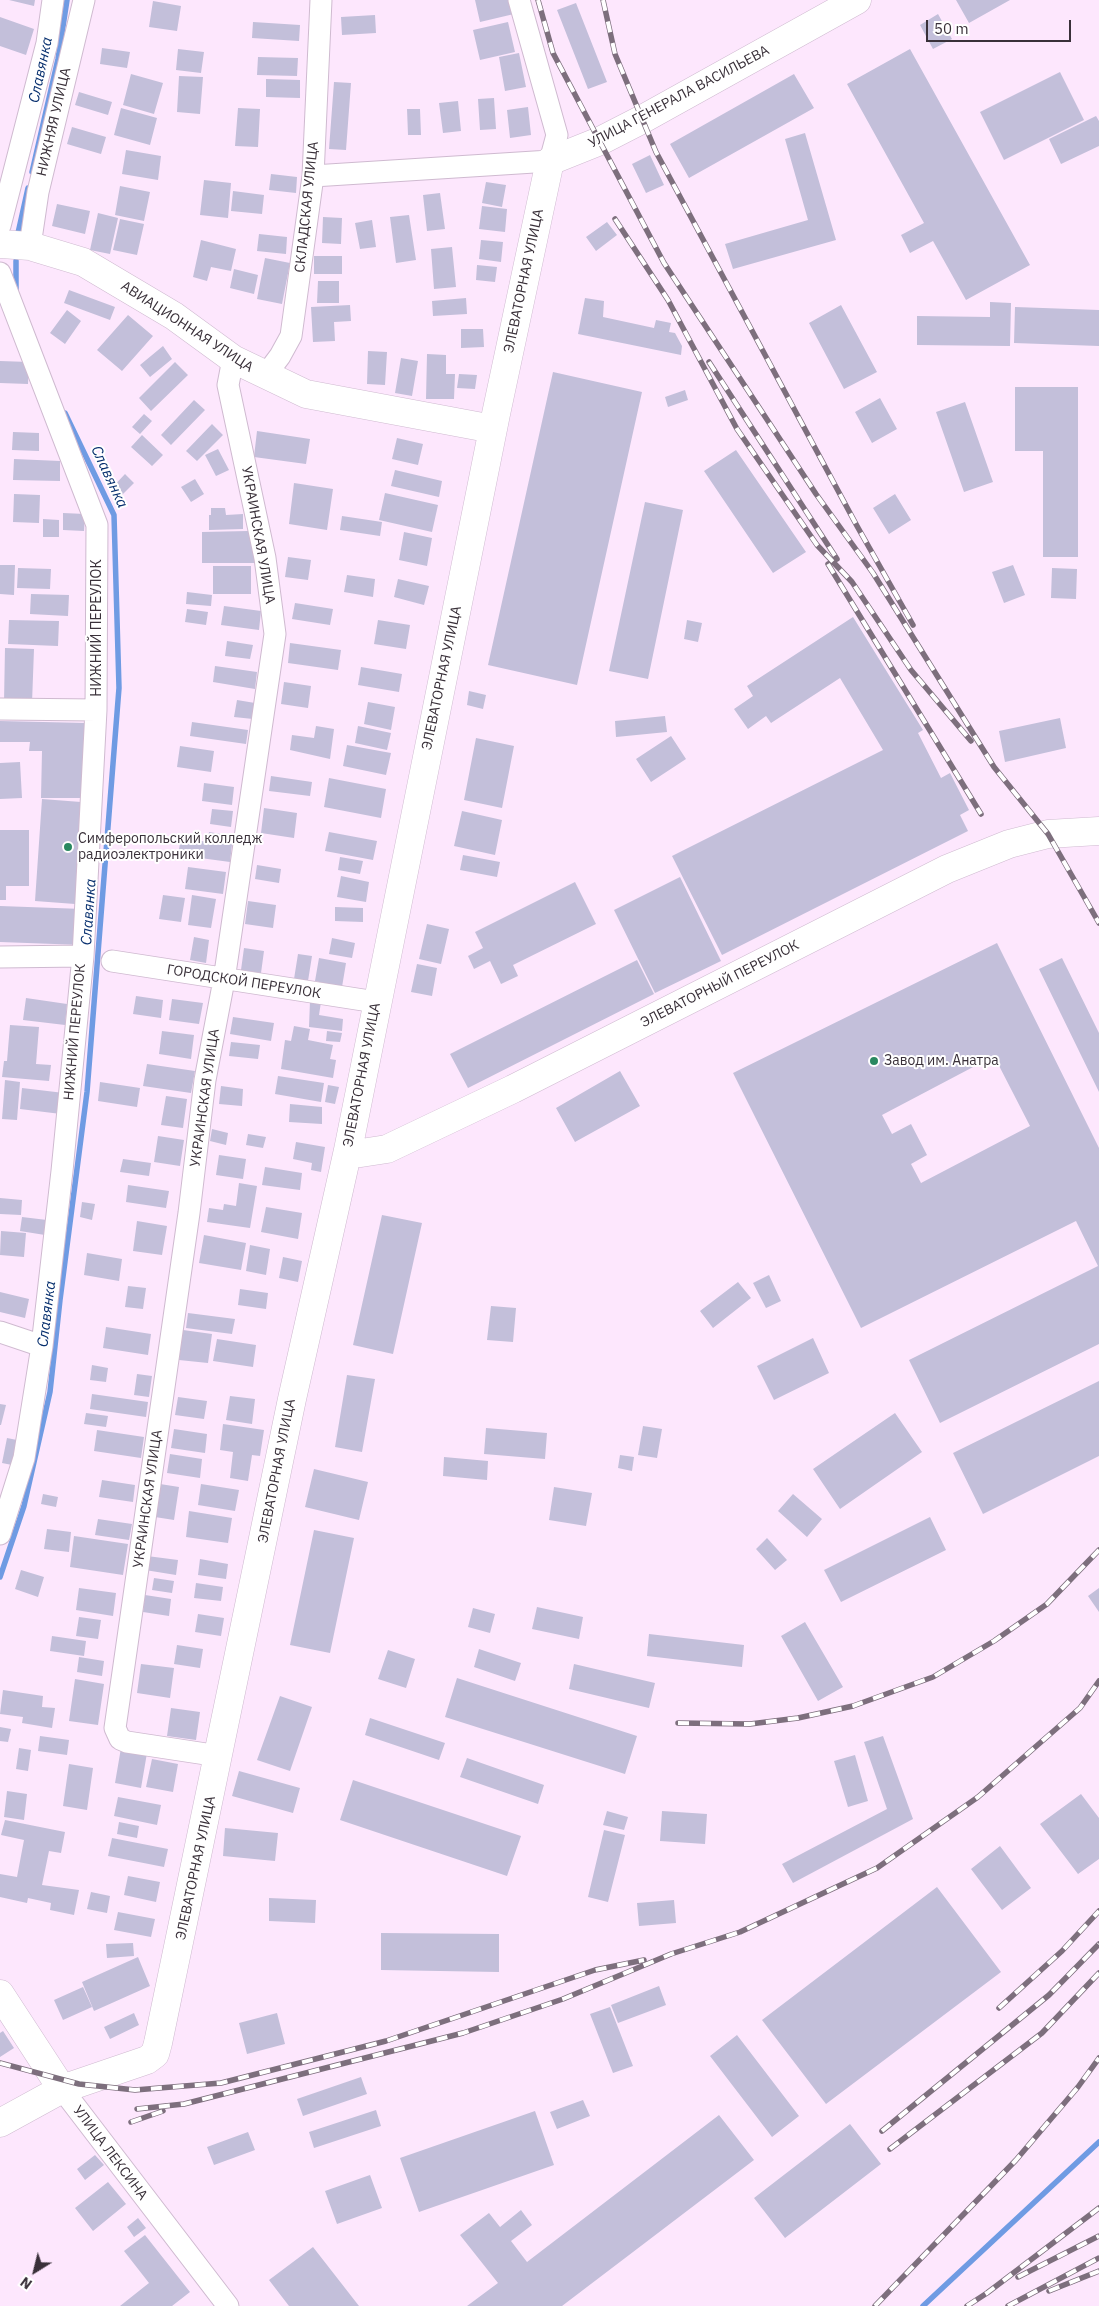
<!DOCTYPE html>
<meta charset="utf-8">
<style>
body{margin:0}
#map{position:relative;width:1099px;height:2306px;overflow:hidden;background:#fde7fd;font-family:"IBM Plex Sans",sans-serif}
canvas{display:block}
.north{position:absolute;left:10px;top:2246px;width:50px;height:50px;-webkit-text-stroke:4px #fff;paint-order:stroke;rotate:216deg;font-size:14px;font-weight:700;line-height:20px;text-align:center;color:#393039}
.north::after{content:'';display:block;margin:auto;width:18px;height:22px;background:#393039;clip-path:polygon(50% 0,100% 100%,50% 72%,0 100%)}
.scale{position:absolute;left:926px;top:20px;width:145px;height:22px;box-sizing:border-box;border:2px solid #393039;border-top:0;padding-left:6px;font-size:15px;line-height:18px;white-space:nowrap;color:#393039;-webkit-text-stroke:4px #fff;paint-order:stroke}
</style>
<div id="map">
<canvas width="1099" height="2306"></canvas>
<div class="north">N</div>
<div class="scale">50 m</div>
</div>
<script>
const g = document.querySelector('canvas').getContext('2d');
g.lineJoin = 'round';
const toPath = rows => new Path2D(rows.map(r => 'M' + r).join(''));
function trace(path, color, width, dash) { g.strokeStyle = color; g.lineWidth = width; g.lineCap = dash ? 'butt' : 'round'; g.setLineDash(dash || []); g.stroke(path); }
function fill(path, color) { g.fillStyle = color; g.fill(path, 'evenodd'); }
function label(font, color, halo, rows, align = 'center') {
  g.font = font + ' "IBM Plex Sans",sans-serif'; g.lineWidth = 4; g.setLineDash([]); g.textBaseline = 'middle'; g.strokeStyle = halo; g.fillStyle = color; for (const [text, x, y, turn = 0] of rows) {
    g.save(); g.translate(x, y); g.rotate((+turn || 0) * Math.PI / 180); g.textAlign = isNaN(turn) ? turn : align; if (halo) g.strokeText(text, 0, 0); g.fillText(text, 0, 0); g.restore();
  }
}
trace(toPath([
 [32,172,58,59,67,0],
 [18,233,28,188],
 [16,261,16,289],
 [0,1577,24,1506,50,1392,60,1300,87,1092,119,688,114,515,65,413],
 [923,2306,1099,2142]
]), '#6f9be3', 5.5);
fill(toPath([
 [9,0,35,0,34,6],
 [475,0,511,0,514,14,480,22],
 [956,0,1010,0,969,23],
 [153,1,181,6,177,31,149,27],
 [576,3,607,82,588,89,557,10],
 [938,14,952,39,933,49,920,25],
 [375,15,376,33,342,35,341,17],
 [0,17,34,29,26,55,0,46],
 [253,22,300,25,299,41,252,38],
 [508,22,515,52,480,60,473,30],
 [102,48,130,52,127,68,100,64],
 [178,49,204,52,201,73,176,70],
 [910,49,1030,265,966,300,933,241,910,253,901,235,924,223,847,84],
 [519,53,526,87,505,91,499,57],
 [258,57,298,58,297,76,257,75],
 [1060,72,1084,120,1004,160,980,112],
 [131,74,163,83,154,114,123,105],
 [794,74,814,108,689,178,670,144],
 [179,76,203,77,200,114,177,112],
 [266,79,300,80,300,98,266,97],
 [334,82,351,83,346,150,329,149],
 [79,92,112,102,108,115,75,105],
 [494,98,496,129,480,130,478,99],
 [458,101,461,131,443,133,439,103],
 [528,107,531,135,510,138,507,110],
 [121,108,157,118,150,145,114,135],
 [238,108,260,109,258,147,235,146],
 [407,109,420,109,421,135,408,135],
 [1096,116,1099,121,1099,146,1061,164,1049,139],
 [72,127,106,137,101,154,67,144],
 [805,133,836,240,733,269,725,244,808,220,785,139],
 [126,150,161,156,158,180,122,174],
 [650,155,664,185,646,193,632,164],
 [271,174,297,177,296,193,269,190],
 [204,180,231,183,228,218,200,215],
 [486,182,506,185,502,207,482,203],
 [120,186,150,192,144,221,115,215],
 [233,191,264,195,262,214,231,211],
 [440,193,445,229,427,231,423,195],
 [57,204,90,211,85,234,52,226],
 [482,206,507,209,505,232,479,229],
 [98,213,118,218,110,254,90,250],
 [409,215,416,260,396,263,390,217],
 [323,217,342,218,341,244,322,243],
 [120,219,144,224,137,255,113,250],
 [372,220,376,247,360,249,355,223],
 [607,222,617,235,596,251,586,237],
 [259,234,287,237,286,254,257,251],
 [201,240,236,249,231,271,211,267,207,281,193,277],
 [481,240,503,242,501,262,479,259],
 [452,247,456,287,434,289,431,249],
 [314,256,342,256,342,274,314,274],
 [265,258,290,263,282,304,257,299],
 [477,265,497,267,495,282,476,280],
 [234,269,258,275,254,294,230,288],
 [318,281,339,281,339,303,317,303],
 [69,290,115,307,110,320,64,303],
 [466,298,467,314,433,316,432,301],
 [585,298,604,301,603,317,654,328,656,320,671,323,669,332,675,333,682,346,681,355,578,334],
 [990,302,1011,303,1010,346,917,345,917,316,990,317],
 [350,305,351,321,334,322,335,341,313,342,311,307],
 [841,305,877,372,844,389,809,323],
 [1015,307,1099,310,1099,346,1014,343],
 [67,310,81,321,65,344,50,333],
 [128,315,153,336,122,371,97,350],
 [461,329,483,329,484,347,461,348],
 [163,346,172,359,150,377,140,365],
 [368,351,387,352,385,385,367,384],
 [427,354,446,355,446,374,455,374,454,399,426,399],
 [401,358,418,361,412,396,395,393],
 [0,361,29,362,28,384,0,383],
 [175,362,188,375,151,411,139,398],
 [553,372,642,392,577,685,488,665],
 [459,374,477,375,475,389,457,388],
 [1015,387,1078,387,1078,557,1043,557,1043,451,1015,451],
 [685,390,688,400,668,407,665,397],
 [880,398,897,429,872,443,855,412],
 [194,400,205,410,171,445,161,435],
 [965,402,993,482,964,492,936,412],
 [144,414,152,421,140,434,132,427],
 [212,424,223,435,197,461,186,451],
 [257,431,310,439,306,464,254,457],
 [13,432,39,433,39,451,12,450],
 [142,435,163,455,152,466,131,447],
 [397,438,423,444,418,465,392,459],
 [218,449,229,470,216,476,205,455],
 [736,450,806,552,773,573,704,471],
 [14,459,60,461,60,481,13,480],
 [395,470,442,481,439,497,391,486],
 [125,474,134,483,118,499,109,491],
 [195,479,204,494,191,502,181,487],
 [294,483,333,489,327,530,289,524],
 [385,493,438,505,432,532,379,520],
 [14,494,40,495,39,523,13,522],
 [895,494,911,520,889,534,873,508],
 [645,502,683,510,648,679,609,671],
 [211,508,225,508,226,515,243,514,243,529,209,530,209,515,211,515],
 [63,513,85,514,84,531,63,530],
 [342,516,382,522,380,536,340,530],
 [43,519,59,520,59,537,43,537],
 [248,531,254,548,255,563,202,563,202,532],
 [404,532,432,538,427,566,399,560],
 [288,557,311,560,308,580,285,577],
 [0,565,15,565,14,595,0,594],
 [1013,565,1025,595,1004,603,992,572],
 [213,566,251,566,251,594,213,594],
 [18,568,51,569,50,589,17,588],
 [1052,568,1077,569,1076,599,1051,598],
 [347,575,375,579,373,597,344,592],
 [398,579,429,586,424,605,394,597],
 [187,592,212,595,211,606,186,604],
 [31,594,69,595,68,616,30,614],
 [295,603,333,609,330,625,292,619],
 [224,606,261,611,259,630,221,625],
 [187,609,208,612,206,625,185,622],
 [853,617,923,730,918,733,941,778,950,773,969,810,960,815,968,831,722,955,672,856,883,750,840,678,771,723,766,716,748,729,734,709,753,696,747,686],
 [9,620,59,621,58,646,8,644],
 [378,620,410,625,406,649,374,644],
 [687,620,702,623,698,642,684,639],
 [227,641,253,645,250,659,225,656],
 [290,643,341,650,338,670,288,663],
 [5,648,34,649,32,703,4,702],
 [215,666,257,672,255,689,213,682],
 [361,667,402,674,399,692,358,685],
 [284,682,311,686,308,708,281,704],
 [469,691,486,695,483,709,467,705],
 [237,700,255,703,253,719,234,717],
 [368,702,395,707,391,730,364,724],
 [665,716,667,732,616,737,615,721],
 [1060,718,1066,748,1005,762,999,731],
 [0,721,86,723,85,798,41,798,42,751,29,751,30,742,0,742],
 [192,722,248,730,246,744,190,736],
 [316,726,334,729,330,759,290,750,292,735,314,738],
 [358,726,391,733,387,750,355,743],
 [671,736,686,759,651,782,636,759],
 [476,738,514,746,502,808,464,800],
 [347,745,391,753,386,775,343,766],
 [180,746,214,751,211,772,177,767],
 [20,762,22,798,0,799,0,763],
 [271,776,312,782,310,796,269,791],
 [329,778,386,789,381,818,324,807],
 [204,783,234,787,232,805,202,801],
 [42,799,81,802,75,904,35,901],
 [264,808,297,813,294,838,261,833],
 [212,809,233,811,231,827,210,824],
 [462,811,502,820,495,855,454,846],
 [0,830,29,830,29,886,6,886,6,900,0,900],
 [209,832,233,836,230,862,178,855,181,838,208,842],
 [329,832,377,841,373,860,325,851],
 [463,855,500,862,497,877,460,870],
 [340,857,363,861,360,874,338,870],
 [257,865,281,869,279,883,255,879],
 [188,867,226,872,223,894,185,889],
 [341,876,369,882,366,902,337,897],
 [680,877,721,961,655,993,614,910],
 [575,882,596,924,513,965,518,976,501,984,490,961,474,969,468,956,483,948,475,932],
 [163,895,185,898,181,922,159,919],
 [192,895,216,899,211,928,188,925],
 [248,901,276,905,273,928,245,924],
 [0,906,83,909,82,945,0,942],
 [335,907,363,908,363,922,335,921],
 [427,924,449,929,441,964,419,959],
 [194,937,209,940,206,963,190,960],
 [332,938,355,943,352,958,329,954],
 [997,943,1099,1148,1099,1344,940,1423,909,1360,1098,1266,1076,1221,861,1328,733,1073],
 [994,1056,1030,1126,921,1183,911,1164,927,1155,911,1124,892,1134,882,1115],
 [244,948,264,951,261,973,241,970],
 [298,954,312,956,308,981,294,979],
 [319,958,346,963,342,987,315,981],
 [1062,958,1099,1033,1099,1092,1039,969],
 [637,960,654,994,468,1088,450,1054],
 [417,964,437,968,432,996,411,992],
 [136,996,163,1000,161,1018,133,1014],
 [26,998,67,1004,65,1025,23,1020],
 [172,999,203,1003,199,1024,169,1020],
 [310,1001,321,1002,319,1015,343,1019,342,1031,309,1027],
 [233,1017,274,1023,271,1041,230,1034],
 [10,1025,39,1027,36,1064,51,1065,49,1081,2,1077,4,1061,7,1061],
 [294,1026,310,1029,308,1040,333,1045,330,1059,336,1060,333,1078,281,1069,285,1040,291,1041],
 [162,1031,194,1035,191,1059,159,1054],
 [327,1031,342,1033,340,1042,326,1041],
 [231,1042,260,1045,258,1059,229,1056],
 [147,1064,195,1071,191,1093,143,1086],
 [620,1071,640,1106,575,1142,556,1108],
 [278,1076,324,1083,321,1102,275,1094],
 [5,1080,20,1082,17,1120,2,1119],
 [100,1082,140,1088,137,1107,98,1101],
 [328,1085,339,1087,335,1104,325,1102],
 [221,1086,243,1089,242,1106,219,1104],
 [22,1088,64,1093,61,1114,20,1109],
 [166,1096,187,1099,183,1128,161,1125],
 [290,1104,322,1107,322,1124,289,1122],
 [212,1129,228,1133,226,1145,210,1141],
 [248,1134,266,1137,263,1148,246,1145],
 [158,1136,184,1140,180,1166,154,1162],
 [296,1142,325,1147,321,1172,311,1170,312,1163,293,1159],
 [219,1155,246,1159,243,1179,216,1175],
 [123,1159,151,1163,149,1176,120,1172],
 [265,1167,302,1173,300,1190,262,1185],
 [239,1183,257,1186,250,1228,207,1222,209,1208,223,1210,224,1204,236,1206],
 [128,1185,169,1191,166,1208,126,1202],
 [0,1198,22,1200,21,1215,0,1214],
 [82,1202,95,1204,92,1220,80,1217],
 [266,1207,302,1213,298,1239,261,1232],
 [382,1215,422,1223,393,1354,353,1345],
 [22,1217,47,1220,45,1235,20,1231],
 [137,1221,167,1226,162,1255,133,1251],
 [1,1231,26,1233,24,1257,0,1255],
 [204,1235,246,1243,241,1270,199,1263],
 [250,1245,270,1249,266,1275,246,1271],
 [87,1253,122,1259,119,1281,84,1275],
 [283,1257,302,1261,298,1282,279,1278],
 [769,1275,781,1301,766,1308,753,1283],
 [738,1282,751,1298,713,1328,700,1311],
 [128,1286,146,1288,143,1309,125,1307],
 [240,1289,268,1293,266,1309,238,1305],
 [0,1292,29,1299,25,1318,0,1312],
 [491,1306,516,1308,513,1342,487,1340],
 [188,1313,235,1319,232,1334,186,1328],
 [106,1327,151,1334,148,1355,103,1348],
 [183,1330,212,1334,208,1363,179,1360],
 [813,1338,829,1373,774,1400,757,1366],
 [217,1339,256,1345,253,1367,213,1361],
 [92,1365,108,1368,106,1382,90,1380],
 [137,1374,152,1376,149,1397,134,1395],
 [347,1375,375,1379,362,1452,335,1447],
 [1099,1381,1099,1456,983,1514,953,1453],
 [92,1394,148,1402,146,1417,90,1409],
 [230,1396,255,1399,252,1424,226,1420],
 [178,1397,207,1401,204,1419,175,1415],
 [0,1404,6,1405,1,1425,0,1425],
 [86,1413,108,1416,106,1427,84,1424],
 [895,1413,922,1452,840,1509,813,1469],
 [223,1424,264,1430,260,1456,252,1455,248,1481,230,1478,233,1452,220,1450],
 [643,1426,662,1429,657,1458,638,1455],
 [486,1428,547,1433,545,1459,484,1454],
 [174,1429,207,1434,205,1453,171,1448],
 [97,1430,144,1437,141,1458,94,1451],
 [7,1438,17,1440,12,1465,2,1463],
 [170,1454,202,1459,200,1478,167,1473],
 [620,1455,634,1457,632,1471,618,1468],
 [444,1457,488,1461,487,1480,443,1476],
 [314,1469,368,1482,359,1520,305,1507],
 [102,1480,135,1485,133,1502,99,1497],
 [160,1484,179,1487,174,1520,155,1517],
 [201,1484,239,1490,235,1511,198,1505],
 [554,1487,592,1493,586,1526,549,1520],
 [43,1494,58,1497,56,1507,41,1504],
 [793,1494,822,1519,807,1537,778,1511],
 [189,1511,232,1518,228,1543,186,1537],
 [930,1517,946,1550,841,1602,824,1570],
 [98,1519,132,1524,129,1540,95,1535],
 [47,1529,71,1532,69,1552,44,1549],
 [314,1530,354,1538,330,1653,290,1645],
 [74,1536,128,1544,123,1575,70,1567],
 [767,1538,787,1560,775,1570,756,1549],
 [147,1556,178,1560,176,1575,145,1570],
 [200,1559,228,1564,226,1579,198,1575],
 [21,1570,44,1577,38,1597,15,1589],
 [154,1578,174,1581,172,1593,152,1590],
 [196,1583,223,1587,221,1601,194,1598],
 [79,1588,116,1593,113,1616,76,1610],
 [1099,1588,1099,1612,1088,1596],
 [145,1595,171,1599,169,1616,143,1612],
 [537,1607,583,1617,579,1639,532,1629],
 [473,1608,495,1614,490,1633,468,1627],
 [198,1614,224,1618,221,1636,195,1632],
 [79,1617,101,1620,98,1639,76,1636],
 [805,1622,843,1687,818,1701,781,1636],
 [649,1634,744,1645,742,1667,647,1656],
 [52,1636,86,1641,84,1656,50,1651],
 [177,1645,203,1649,200,1668,174,1664],
 [479,1649,521,1663,515,1681,474,1667],
 [388,1650,415,1659,406,1688,378,1679],
 [79,1657,104,1661,102,1676,77,1672],
 [141,1664,174,1668,170,1698,137,1693],
 [574,1664,655,1683,649,1708,569,1689],
 [457,1678,637,1736,625,1774,445,1717],
 [75,1679,104,1684,98,1725,69,1721],
 [3,1690,43,1696,42,1707,55,1708,52,1728,22,1723,23,1717,0,1714],
 [280,1696,312,1707,290,1771,257,1760],
 [171,1708,200,1712,196,1740,167,1736],
 [370,1718,445,1743,439,1760,365,1735],
 [0,1727,11,1729,8,1742,0,1741],
 [40,1736,69,1740,67,1755,38,1751],
 [883,1736,913,1819,793,1883,782,1864,887,1809,864,1742],
 [19,1748,31,1750,28,1771,16,1769],
 [121,1748,147,1753,141,1788,115,1783],
 [855,1755,868,1801,848,1807,834,1761],
 [467,1758,544,1785,538,1804,460,1777],
 [152,1759,178,1764,173,1792,146,1787],
 [69,1764,93,1768,87,1810,63,1806],
 [239,1771,300,1788,293,1813,232,1796],
 [353,1780,521,1836,507,1876,340,1820],
 [7,1791,27,1794,24,1820,4,1817],
 [1081,1794,1099,1818,1099,1859,1078,1874,1040,1824],
 [118,1797,161,1805,157,1825,114,1816],
 [607,1811,628,1817,624,1830,603,1825],
 [662,1811,707,1814,705,1844,660,1841],
 [5,1820,65,1832,61,1853,49,1851,42,1885,79,1890,74,1915,50,1910,51,1903,28,1898,27,1903,0,1897,0,1874,17,1877,24,1840,1,1835],
 [119,1822,139,1826,137,1838,117,1834],
 [225,1828,278,1833,275,1861,223,1856],
 [604,1830,625,1835,608,1902,588,1897],
 [112,1838,168,1849,164,1867,108,1856],
 [1000,1846,1031,1888,1002,1910,971,1869],
 [128,1876,160,1882,156,1902,124,1895],
 [937,1887,1001,1972,826,2104,762,2020],
 [91,1892,110,1896,107,1913,87,1909],
 [269,1898,316,1900,315,1923,269,1921],
 [674,1900,676,1923,639,1926,637,1903],
 [118,1912,155,1919,151,1937,114,1930],
 [381,1933,499,1934,499,1972,381,1970],
 [133,1943,134,1956,107,1958,106,1944],
 [138,1957,150,1986,94,2011,82,1982],
 [659,1986,666,2005,618,2023,611,2005],
 [83,1987,92,2007,63,2020,54,2000],
 [610,2007,633,2066,613,2073,590,2014],
 [134,2013,139,2025,110,2039,104,2027],
 [277,2013,285,2044,247,2054,239,2023],
 [3,2031,14,2048,0,2057,0,2033],
 [737,2035,799,2116,772,2137,710,2056],
 [361,2077,367,2094,303,2116,297,2099],
 [583,2100,590,2116,557,2129,550,2112],
 [376,2110,381,2126,314,2148,309,2132],
 [535,2111,554,2165,419,2212,400,2158],
 [719,2115,754,2160,562,2306,467,2306,498,2283,460,2235,489,2213,500,2227,521,2210,532,2225,511,2241,527,2262],
 [850,2124,881,2164,785,2238,754,2198],
 [248,2132,255,2150,214,2165,207,2147],
 [95,2155,104,2165,85,2180,77,2169],
 [370,2175,382,2208,337,2224,325,2191],
 [108,2182,126,2204,93,2231,75,2208],
 [138,2218,146,2228,134,2237,127,2227],
 [145,2235,190,2292,172,2306,120,2306,149,2283,124,2251],
 [313,2247,359,2306,289,2306,269,2280]
]), '#c3bfda');
const street = toPath([
 [313,176,550,161,557,135,519,0],
 [0,226,47,43,53,0],
 [30,246,38,192,84,0],
 [0,273,97,525,96,710,83,956,62,1171,42,1346,24,1458,0,1534],
 [265,376,280,356,291,336,313,176,321,0],
 [0,709,96,710],
 [0,957,83,956],
 [112,961,376,1002],
 [0,1332,42,1346],
 [219,1756,127,1742,120,1739,115,1728,189,1213,205,1080,224,980,275,634,265,558,228,385,233,359],
 [62,2089,228,2306]
]);
const secondary = toPath([
 [0,244,30,246,83,262,174,316,233,359,306,394,493,429],
 [348,1150,361,1153,387,1149,513,1089,947,869,1009,844,1048,834,1099,831],
 [0,1994,62,2089],
 [0,2123,62,2089,147,2060,155,2054,158,2043,292,1399,348,1150,496,414,550,161,600,141,641,120,857,0]
]);
trace(street, '#cfbad0', 23);
trace(secondary, '#cfbad0', 29);
trace(street, '#fff', 21);
trace(secondary, '#fff', 28);
const rail = toPath([
 [538,0,553,53,664,263,816,494,873,573,994,767,1048,834,1099,923],
 [603,0,615,54,656,152,857,526,913,625],
 [615,219,668,300,737,429,817,545,852,582,911,670,971,741],
 [709,362,837,559],
 [828,564,981,814],
 [678,1723,750,1724,798,1718,853,1706,933,1677,994,1641,1047,1604,1099,1550],
 [999,2008,1062,1951,1099,1911],
 [0,2063,79,2084,135,2090,221,2083,386,2041,595,1970,644,1960],
 [137,2109,184,2104,463,2033,563,1999,671,1954,740,1932,877,1868,978,1797,1080,1708,1099,1681],
 [131,2122,163,2111],
 [882,2131,1049,1995,1099,1944],
 [890,2149,1042,2033,1099,1973],
 [1018,2277,1099,2236],
 [1049,2291,1099,2271],
 [875,2306,1016,2160,1078,2087,1099,2058],
 [967,2306,987,2293,1099,2208],
 [1008,2306,1099,2258]
]);
trace(rail, '#7d6f7d', 5.5);
trace(rail, '#fff', 4, [11]);
for (const [x, y, r, color] of [
 [68,847,5,"#298860"],
 [874,1061,5,"#298860"]
]) { const dot = new Path2D(); dot.arc(x, y, r, 0, 2 * Math.PI); g.fillStyle = color; g.fill(dot); trace(dot, '#fff', 2); }
label('14px', '#393039', '#fff', [
 ["УЛИЦА ГЕНЕРАЛА ВАСИЛЬЕВА",679,97,-28],
 ["НИЖНЯЯ УЛИЦА",54,122,-77],
 ["СКЛАДСКАЯ УЛИЦА",307,207,-84],
 ["ЭЛЕВАТОРНАЯ УЛИЦА",524,281,-78],
 ["АВИАЦИОННАЯ УЛИЦА",187,327,33],
 ["УКРАИНСКАЯ УЛИЦА",258,535,80],
 ["НИЖНИЙ ПЕРЕУЛОК",97,628,-90],
 ["ЭЛЕВАТОРНАЯ УЛИЦА",442,678,-78],
 ["ГОРОДСКОЙ ПЕРЕУЛОК",244,982,9],
 ["ЭЛЕВАТОРНЫЙ ПЕРЕУЛОК",720,984,-27],
 ["НИЖНИЙ ПЕРЕУЛОК",75,1032,-85],
 ["ЭЛЕВАТОРНАЯ УЛИЦА",362,1075,-79],
 ["УКРАИНСКАЯ УЛИЦА",205,1098,-82],
 ["ЭЛЕВАТОРНАЯ УЛИЦА",277,1471,-79],
 ["УКРАИНСКАЯ УЛИЦА",148,1499,-82],
 ["ЭЛЕВАТОРНАЯ УЛИЦА",196,1868,-78],
 ["УЛИЦА ЛЕКСИНА",110,2153,53]
]);
label('14px', '#393039', '#fff', [
 ["Симферопольский колледж",78,839],
 ["радиоэлектроники",78,855],
 ["Завод им. Анатра",884,1061]
], 'left');
label('italic 15px', '#072f6e', '#fff', [
 ["Славянка",41,70,-78],
 ["Славянка",109,477,65],
 ["Славянка",89,912,-86],
 ["Славянка",47,1314,-83]
]);
</script>
